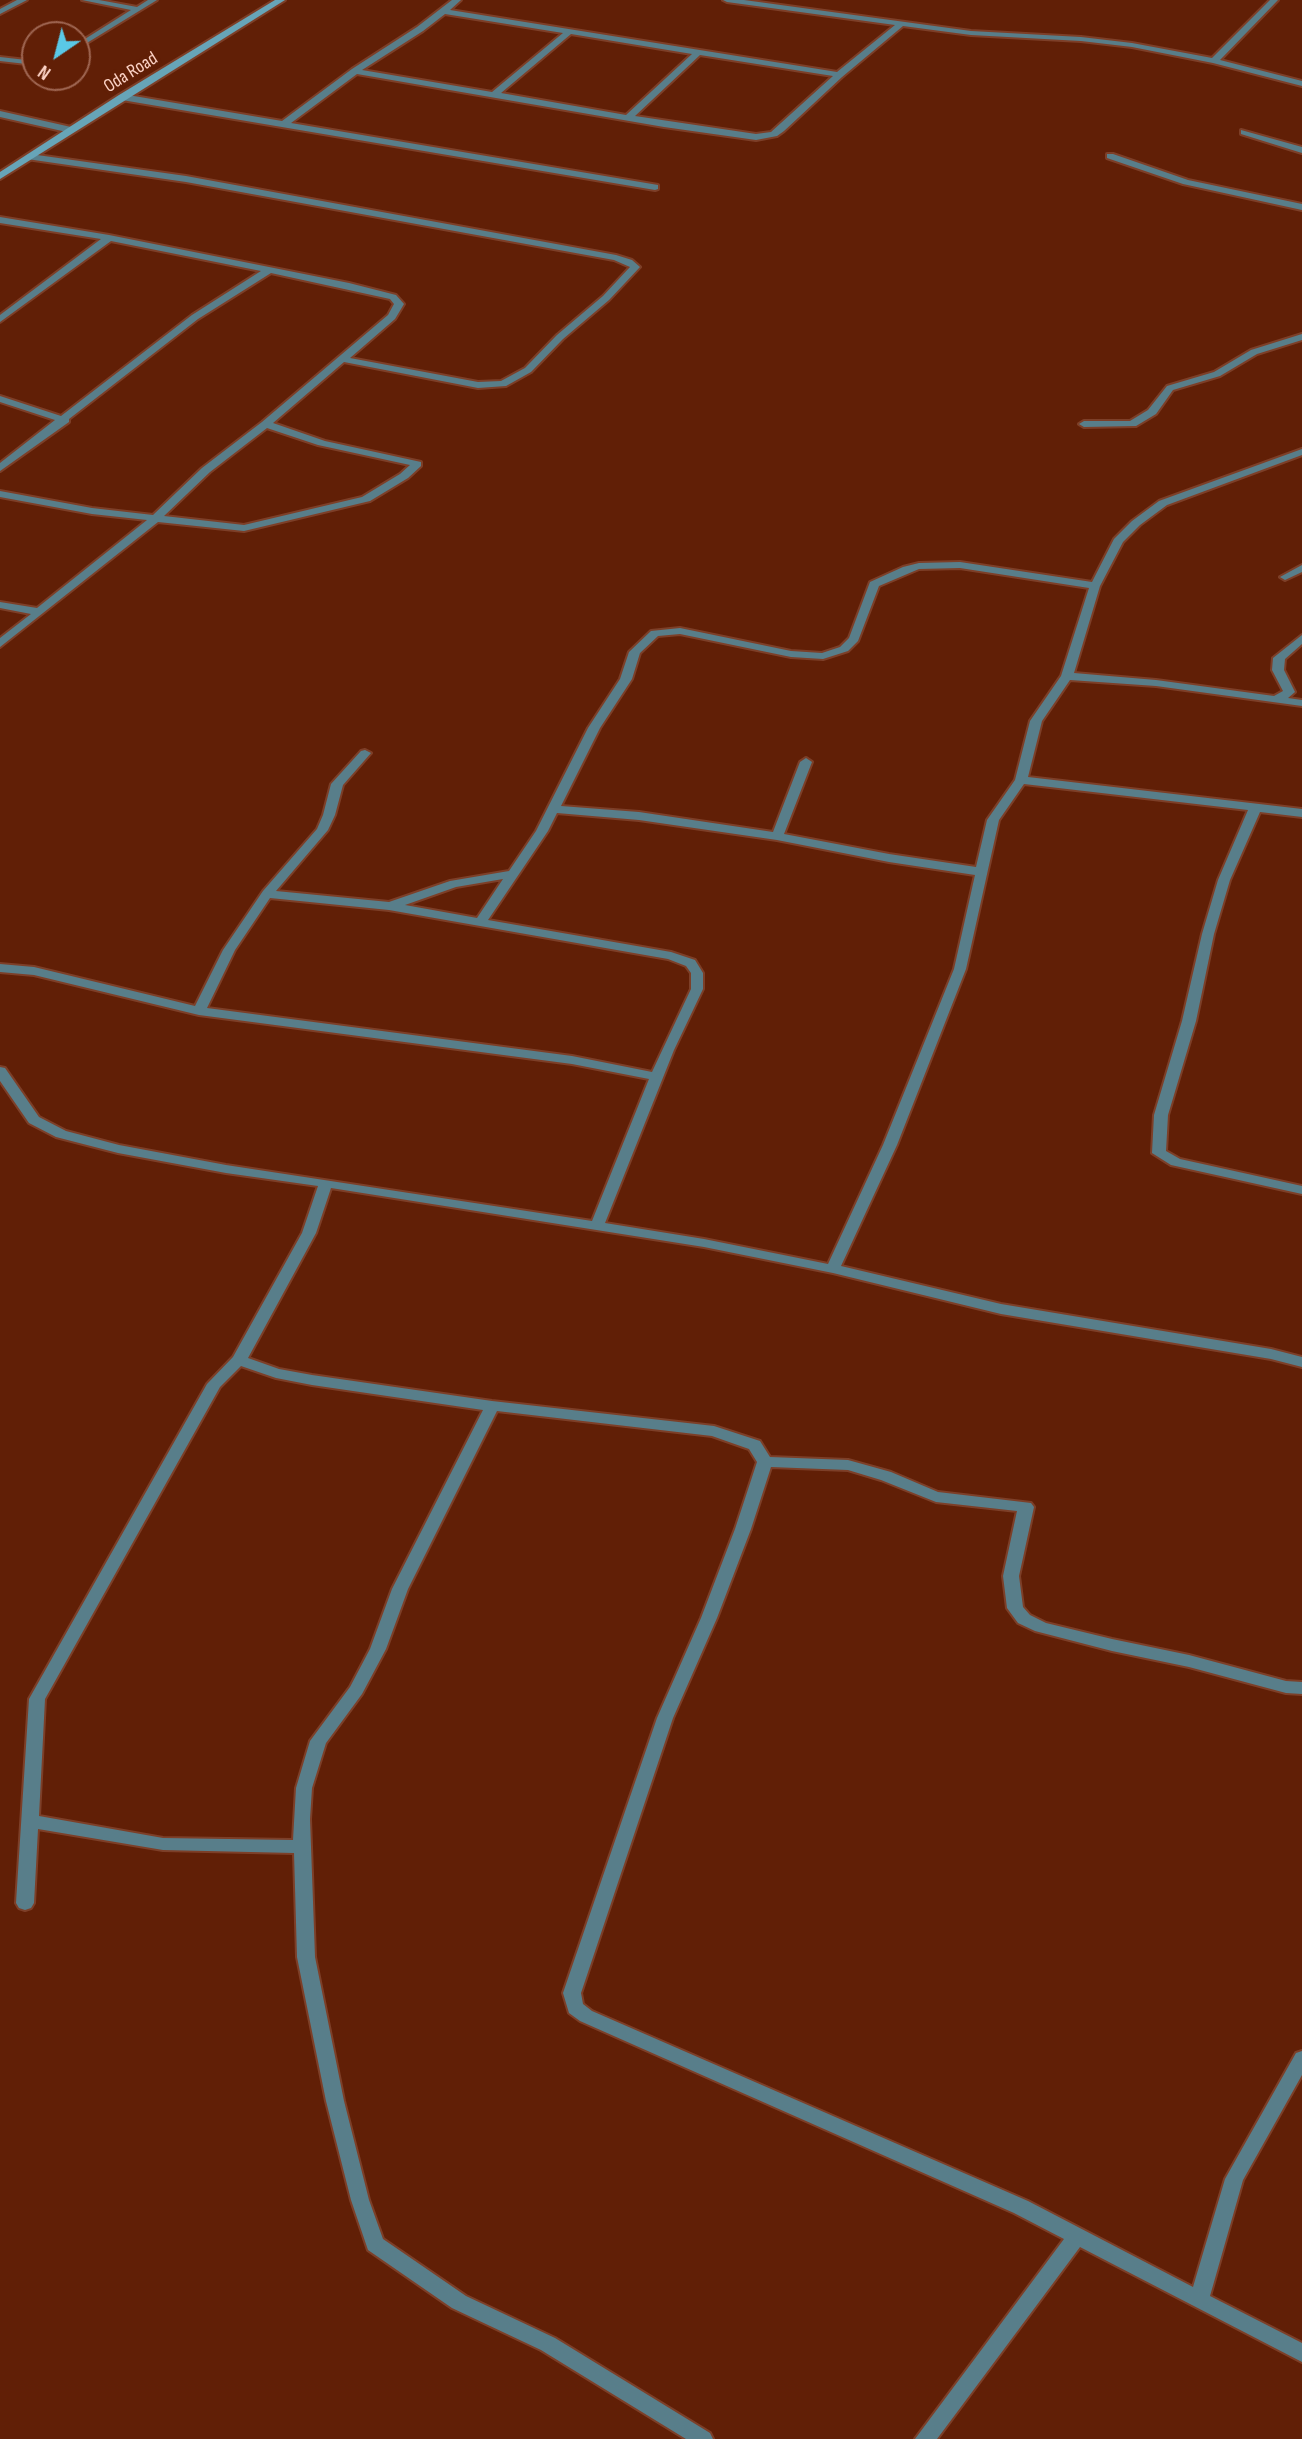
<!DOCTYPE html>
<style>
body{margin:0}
#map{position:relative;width:1302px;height:2439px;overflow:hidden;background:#611f06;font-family:"Sofia Sans Condensed",sans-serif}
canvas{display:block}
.north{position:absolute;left:21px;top:21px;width:70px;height:70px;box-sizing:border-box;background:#611f06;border:2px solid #9f6652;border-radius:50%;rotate:215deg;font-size:19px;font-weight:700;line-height:28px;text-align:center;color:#fbd1c4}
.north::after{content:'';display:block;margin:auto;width:24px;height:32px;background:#5ac8e6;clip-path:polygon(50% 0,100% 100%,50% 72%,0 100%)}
</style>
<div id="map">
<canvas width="1302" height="2439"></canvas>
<div class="north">N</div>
</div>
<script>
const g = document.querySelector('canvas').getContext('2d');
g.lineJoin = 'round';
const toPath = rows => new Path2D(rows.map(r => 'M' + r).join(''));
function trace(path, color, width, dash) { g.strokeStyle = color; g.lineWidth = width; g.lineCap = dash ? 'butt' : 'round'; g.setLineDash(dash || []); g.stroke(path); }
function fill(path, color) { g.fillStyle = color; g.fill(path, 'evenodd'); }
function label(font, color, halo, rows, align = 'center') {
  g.font = font + ' "Sofia Sans Condensed",sans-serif'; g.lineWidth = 7; g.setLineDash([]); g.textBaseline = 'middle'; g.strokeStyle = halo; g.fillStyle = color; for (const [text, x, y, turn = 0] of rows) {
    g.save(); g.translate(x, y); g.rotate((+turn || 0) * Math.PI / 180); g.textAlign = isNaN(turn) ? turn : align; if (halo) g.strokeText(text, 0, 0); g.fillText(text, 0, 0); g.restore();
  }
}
const street = toPath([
 [17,0,27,0,0,14,0,9,17,0],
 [82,0,99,0,137,7,148,0,157,0,77,49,77,44,131,10,82,0],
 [452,0,461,0,450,10,837,72,895,25,727,2,723,0,744,0,971,31,1081,37,1132,43,1212,58,1270,0,1278,0,1220,60,1302,81,1302,86,1213,63,1132,47,1081,41,971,35,903,26,842,77,784,131,777,136,756,140,664,127,357,74,291,123,658,185,658,189,655,190,122,100,118,97,122,94,282,121,352,69,417,27,452,0],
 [445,14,563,33,492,92,362,70,423,31,445,14],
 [571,34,692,54,626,115,501,93,571,34],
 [700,55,833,76,771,132,756,134,635,116,700,55],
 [0,57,35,61,35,65,0,61,0,57],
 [0,111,71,127,75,130,71,133,0,117,0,111],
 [1241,130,1302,147,1302,153,1241,134,1241,130],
 [30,154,186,176,616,255,632,260,640,267,609,300,563,339,531,372,506,386,478,388,344,362,273,423,325,441,421,462,421,466,408,478,370,501,244,531,158,522,0,647,0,638,31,614,0,608,0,602,37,608,147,520,92,514,0,497,0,491,92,508,153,515,202,468,262,422,388,315,394,304,390,299,271,273,198,319,69,419,69,422,0,471,0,463,55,420,0,402,0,396,61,416,192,315,261,271,111,241,0,322,0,315,101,239,0,223,0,217,109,235,349,283,396,295,404,304,395,319,350,358,478,382,501,381,525,368,557,335,603,296,630,267,614,260,186,182,27,159,27,155,30,154],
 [267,428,318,445,410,465,400,474,362,497,244,525,164,516,210,472,267,428],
 [1107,154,1113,154,1188,180,1302,204,1302,210,1183,184,1107,158,1107,154],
 [1302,334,1302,340,1257,354,1220,376,1173,390,1156,414,1136,426,1084,427,1079,424,1084,421,1130,421,1148,410,1167,386,1214,372,1251,350,1302,334],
 [1302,449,1302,455,1167,505,1140,525,1123,542,1100,586,1074,673,1156,680,1274,696,1283,691,1272,670,1273,658,1302,635,1302,644,1285,659,1284,670,1295,692,1288,698,1302,700,1302,706,1156,686,1070,680,1042,721,1028,777,1302,809,1302,817,1260,812,1230,880,1214,934,1196,1021,1168,1115,1166,1151,1180,1159,1302,1186,1302,1194,1171,1165,1152,1153,1154,1115,1182,1021,1202,934,1218,880,1248,810,1024,784,999,820,966,969,897,1145,841,1266,1001,1304,1271,1349,1302,1357,1302,1367,1271,1359,1001,1314,833,1273,704,1247,331,1188,316,1233,248,1358,279,1369,312,1375,492,1401,714,1426,760,1441,770,1457,848,1460,891,1472,938,1492,1031,1503,1034,1507,1019,1576,1023,1607,1030,1615,1046,1623,1112,1639,1189,1655,1286,1681,1302,1682,1302,1694,1286,1693,1189,1667,1112,1651,1035,1631,1018,1623,1007,1608,1003,1576,1017,1511,936,1502,881,1480,848,1470,771,1467,751,1529,717,1618,673,1718,581,1993,583,2004,592,2011,1028,2201,1193,2287,1225,2179,1296,2053,1302,2051,1302,2075,1243,2180,1210,2296,1302,2343,1302,2362,1080,2247,937,2439,915,2439,1064,2239,1014,2213,580,2021,569,2013,563,1993,657,1718,701,1618,735,1529,757,1462,749,1449,712,1436,497,1411,408,1589,386,1649,362,1694,326,1743,312,1788,310,1819,315,1957,344,2101,369,2200,383,2239,466,2296,555,2338,710,2433,713,2439,686,2439,541,2350,452,2308,368,2250,351,2200,326,2101,297,1957,294,1853,163,1850,38,1829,34,1903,31,1908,25,1910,19,1908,16,1903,29,1699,207,1384,233,1357,302,1233,318,1186,226,1173,118,1153,56,1137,29,1123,0,1081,0,1067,5,1068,39,1117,66,1131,119,1145,226,1165,592,1221,649,1079,572,1064,199,1015,34,975,0,972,0,964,34,967,195,1006,223,950,263,891,317,829,323,815,331,784,361,751,365,750,371,753,343,785,335,815,328,830,276,891,389,902,450,881,509,871,536,831,588,728,620,679,629,652,651,631,680,628,791,651,822,653,840,647,849,638,870,582,903,567,919,563,960,562,1092,582,1114,539,1132,521,1159,501,1302,449],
 [960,568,1089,588,1061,676,1030,721,1015,780,987,820,976,867,889,854,784,834,812,762,806,758,800,762,773,832,639,812,561,806,600,728,632,679,640,653,658,636,680,634,791,657,823,659,848,651,858,641,879,586,919,569,960,568],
 [557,813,639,820,777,840,889,862,975,875,954,969,883,1145,828,1264,704,1239,605,1223,674,1050,703,989,703,973,695,960,671,952,488,920,548,831,557,813],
 [503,879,477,918,405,905,456,887,503,879],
 [270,898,389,910,668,959,686,966,691,973,691,989,652,1072,572,1056,207,1008,235,950,270,898],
 [241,1366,276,1378,312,1385,483,1410,392,1589,370,1649,350,1687,310,1741,296,1788,293,1840,163,1838,39,1816,45,1699,220,1387,241,1366],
 [1302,565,1302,572,1285,580,1280,577,1302,565]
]);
const secondary = toPath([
 [275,0,285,0,0,179,0,172,119,95,275,0]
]);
trace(street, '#7d3f28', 4);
trace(secondary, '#7d3f28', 4);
fill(street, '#587e8a');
fill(secondary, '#67a5b8');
label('19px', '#fbd1c4', '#611f06', [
 ["Oda Road",131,73,-32]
]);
</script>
